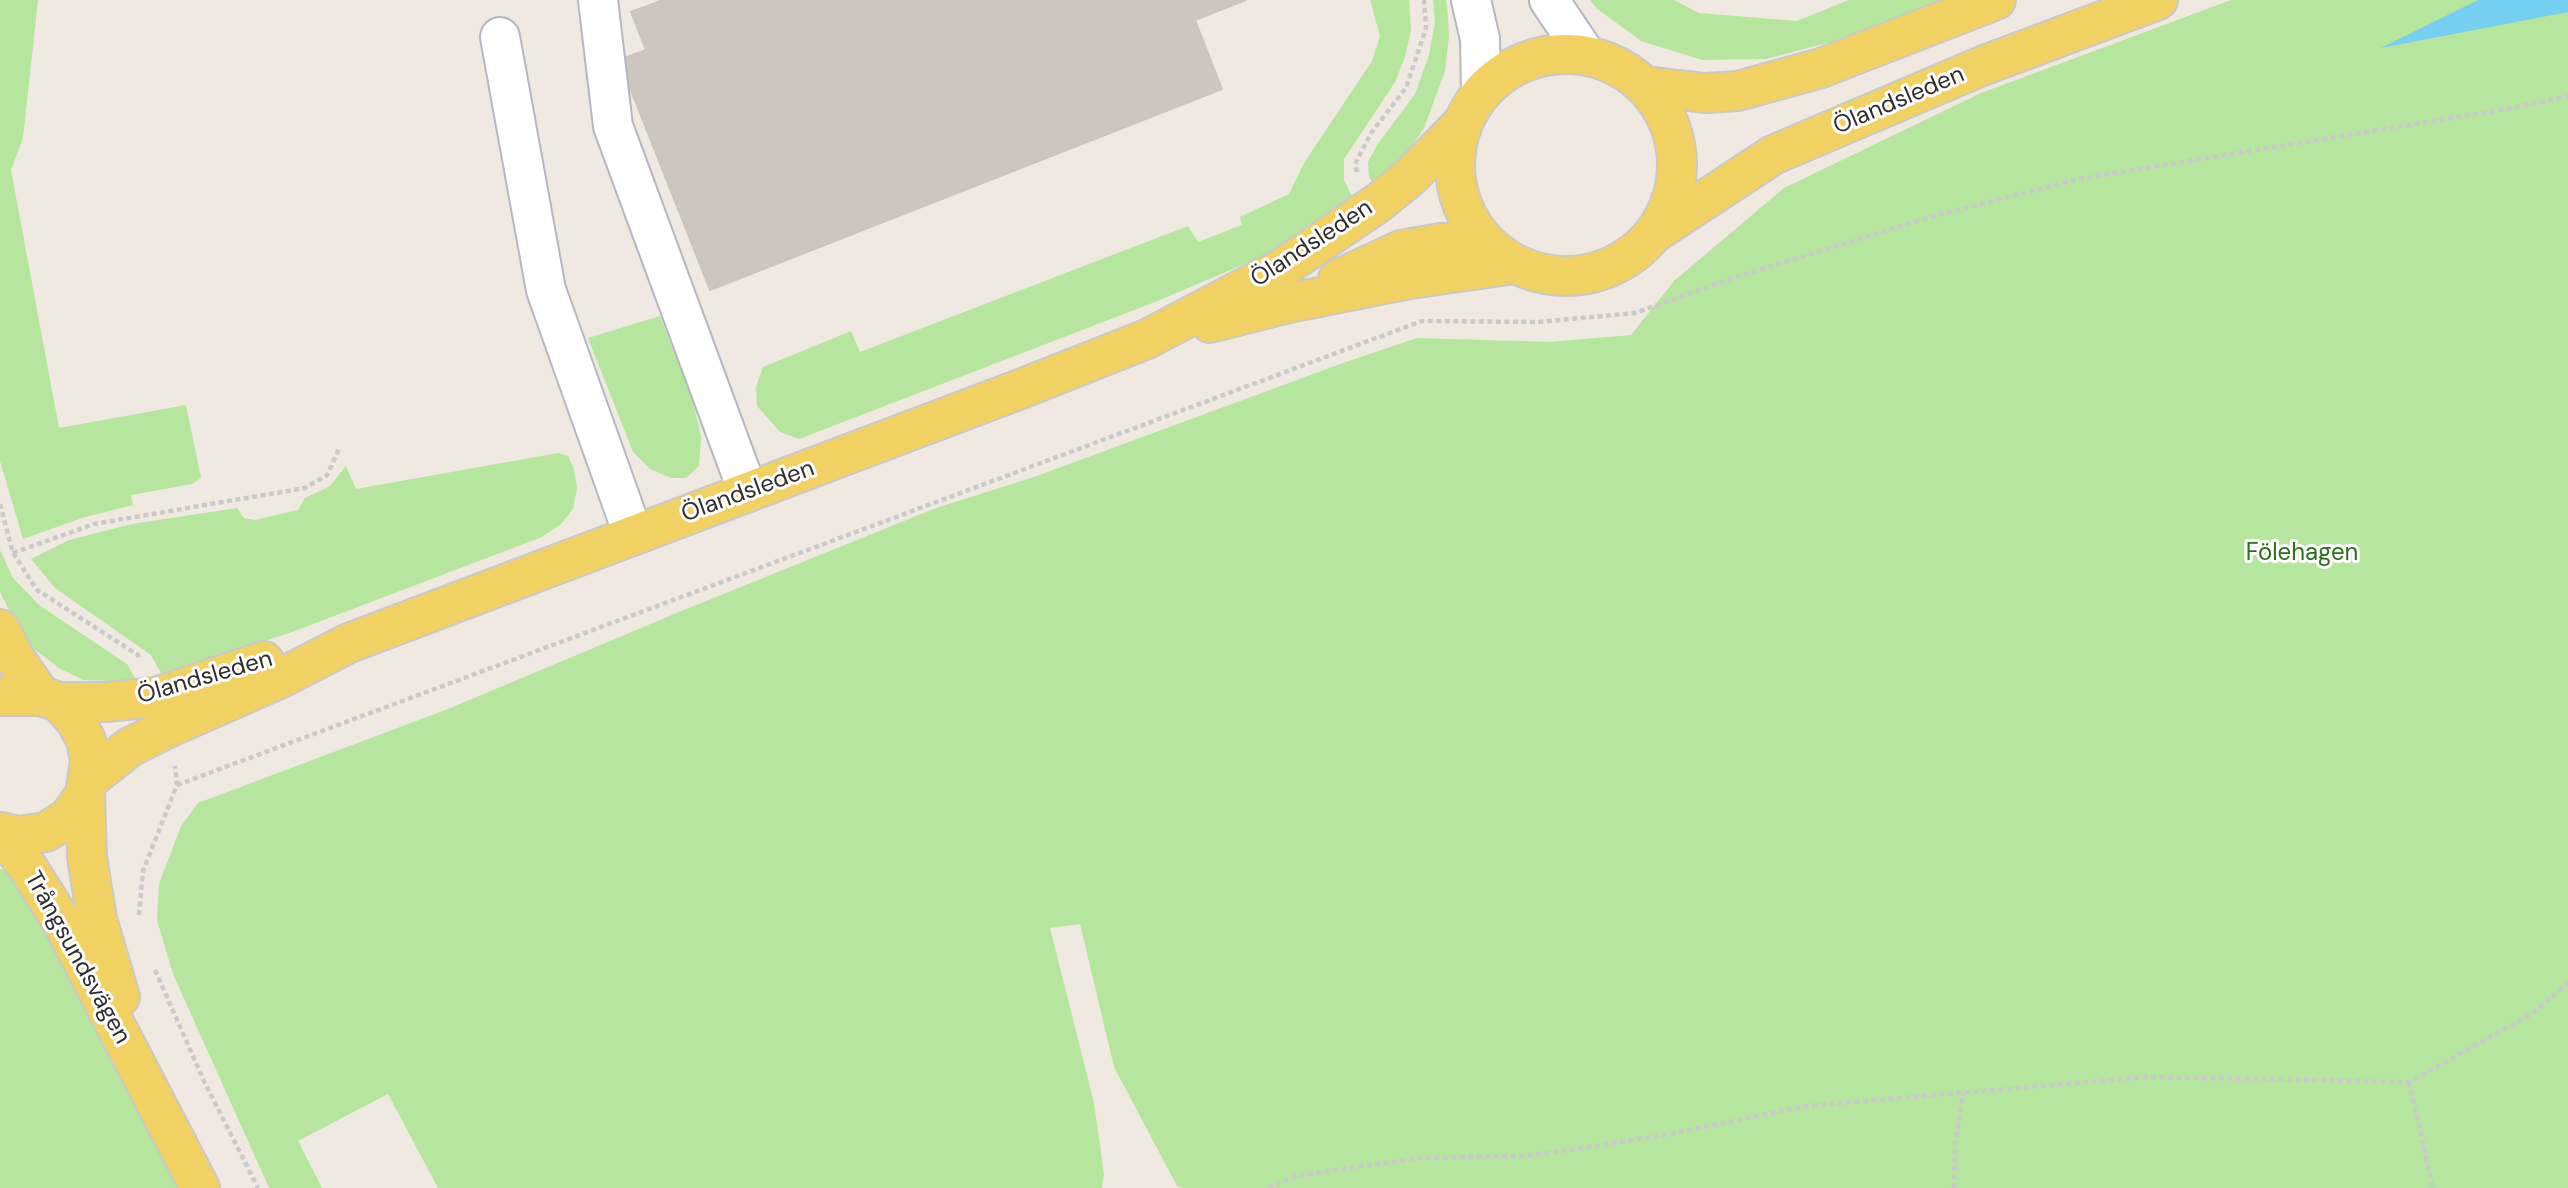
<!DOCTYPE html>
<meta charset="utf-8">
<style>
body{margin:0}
canvas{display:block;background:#efe9e1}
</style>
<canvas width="2568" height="1188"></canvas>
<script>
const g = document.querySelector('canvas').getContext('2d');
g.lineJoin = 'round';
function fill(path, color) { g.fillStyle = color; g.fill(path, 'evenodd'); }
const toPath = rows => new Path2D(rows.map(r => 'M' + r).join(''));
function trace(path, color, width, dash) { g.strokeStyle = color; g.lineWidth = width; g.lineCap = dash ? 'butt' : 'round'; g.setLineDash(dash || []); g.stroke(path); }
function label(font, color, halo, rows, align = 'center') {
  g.font = font + ' "DM Sans",sans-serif'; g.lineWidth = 6; g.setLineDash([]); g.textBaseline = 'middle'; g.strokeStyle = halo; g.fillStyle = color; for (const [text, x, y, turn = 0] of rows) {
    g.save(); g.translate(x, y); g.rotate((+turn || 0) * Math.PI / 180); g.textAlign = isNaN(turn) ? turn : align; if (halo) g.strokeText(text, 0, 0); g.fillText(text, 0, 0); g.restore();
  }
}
fill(toPath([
 [0,0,38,0,23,138,11,170,59,428,186,405,201,478,192,484,131,495,133,505,82,518,23,539,0,461],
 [1370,0,1409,0,1411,30,1405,57,1395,82,1344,159,1344,180,1355,202,1294,243,1155,302,799,439,780,432,757,406,756,387,763,367,851,331,860,352,1188,226,1198,242,1242,225,1240,217,1289,194,1304,163,1372,61,1380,36],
 [1433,0,1446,0,1447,5,1449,36,1445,71,1424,128,1406,155,1376,187,1369,177,1368,162,1377,145,1415,94,1429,55,1435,22],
 [1590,0,1674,0,1699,13,1797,21,1849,0,1940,0,1831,42,1766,59,1702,60,1641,41,1596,8],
 [2231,0,2568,0,2568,1188,1185,1188,1177,1186,1114,1067,1080,924,1050,928,1094,1103,1104,1174,1102,1188,438,1188,388,1094,298,1141,322,1188,269,1188,173,974,157,920,159,884,181,826,198,803,448,709,679,612,936,508,1034,477,1343,363,1417,338,1550,342,1631,335,1674,281,1784,188,1981,93],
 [660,316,693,401,701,437,699,466,686,478,671,478,650,469,633,452,588,338],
 [558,453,568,456,574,469,577,488,573,509,561,524,542,537,292,632,162,675,151,655,55,588,31,559,69,540,132,524,237,508,244,518,255,520,298,510,305,498,330,486,346,466,356,489],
 [0,550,13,578,39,605,127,664,135,678,111,681,83,680,59,668,34,649,12,616,0,592],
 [17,868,200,1188,0,1188,0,869]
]), '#b6e59e');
fill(toPath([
 [2478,0,2568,0,2568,12,2381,48]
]), '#75cff0');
const building = toPath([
 [663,0,1246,0,1195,20,1222,89,710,290,619,60,646,50,631,12,663,0]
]);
fill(building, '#cbc7bf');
trace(building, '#cbc5ba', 2);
const minor = toPath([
 [598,0,613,126,748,492],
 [1471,0,1480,39,1481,92],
 [1549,0,1586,55],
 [500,37,546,290,633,534]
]);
const major = toPath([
 '1455 165a111 111 0 1 1 222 0a111 111 0 1 1-222 0Z',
 [1645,86,1705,93,1738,91,1821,68,1996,0],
 [1656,232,1773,155,1982,66,2158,0],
 [1338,279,1401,250,1441,243,1484,241],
 [1210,323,1289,303,1410,279,1515,264],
 [0,629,14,657,41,696],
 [0,696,41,696,59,702,75,720,86,740,90,761,85,794,69,817,46,832,19,836,0,832],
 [59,702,106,702,156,697,264,661],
 [87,781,130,747,170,727,281,678,349,643,1023,388,1147,339,1282,268,1378,203,1411,176,1461,125],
 [85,794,87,857,97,919,120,997],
 [2,832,28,868,62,922,200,1188]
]);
trace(minor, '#b4b7c1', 42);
trace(major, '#c9c9c9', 42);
trace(toPath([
 [1357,172,1355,164,1371,133,1406,88,1426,28,1424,0],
 [0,504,13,553,37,590,138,655,139,660],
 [13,553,94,524,305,488,327,475,340,447],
 [177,785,1422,321,1538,322,1635,313,1730,279,1930,217,2078,179,2507,109,2568,96],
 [139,915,143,871,177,785,175,766],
 [155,970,204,1081,258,1188],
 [2409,1082,2433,1188],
 [1268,1188,1296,1176,1419,1158,1522,1156,1576,1149,1670,1134,1806,1106,2147,1077,2409,1082,2533,1013,2568,983],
 [1954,1188,1955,1147,1963,1093]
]), '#c9c9c9', 4.5, [5, 3.5]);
trace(minor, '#fff', 38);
trace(major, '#f2d163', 38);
label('24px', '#2e2e2e', '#fff', [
 ["Ölandsleden",1899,101,-23],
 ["Ölandsleden",1312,244,-33],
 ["Ölandsleden",748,492,-20],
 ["Ölandsleden",205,678,-16],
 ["Trångsundsvägen",77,958,61]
]);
label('24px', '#2c6e1b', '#fff', [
 ["Fölehagen",2302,554]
]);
</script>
